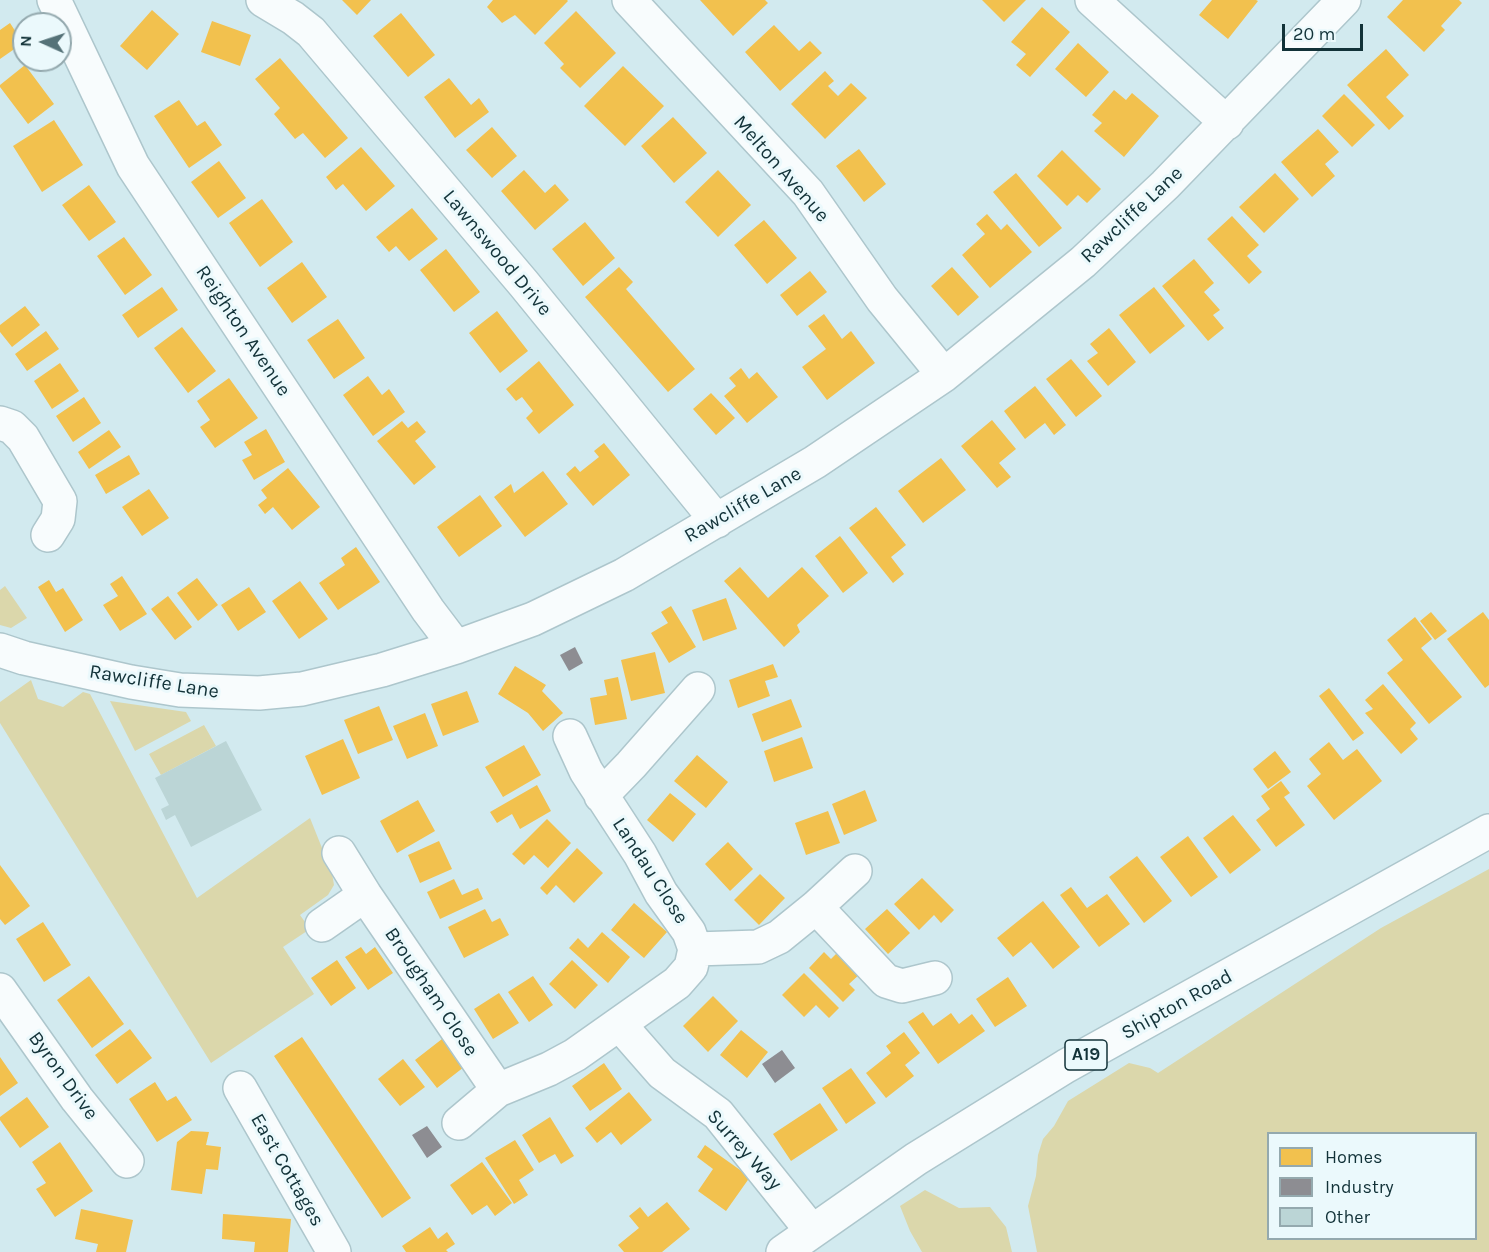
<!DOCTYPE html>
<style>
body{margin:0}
#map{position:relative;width:1489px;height:1252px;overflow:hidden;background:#d2eaef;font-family:Karla,sans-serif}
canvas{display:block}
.legend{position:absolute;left:1267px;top:1132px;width:210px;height:108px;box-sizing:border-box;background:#ebf9fc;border:2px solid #94a9ae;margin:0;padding:8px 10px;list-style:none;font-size:18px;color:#123238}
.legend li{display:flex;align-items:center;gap:12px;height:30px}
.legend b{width:30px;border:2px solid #94a9ae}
.north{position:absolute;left:12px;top:12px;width:60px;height:60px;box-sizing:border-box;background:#ebf9fc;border:2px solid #94a9ae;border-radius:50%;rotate:273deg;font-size:16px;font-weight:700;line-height:24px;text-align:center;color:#123238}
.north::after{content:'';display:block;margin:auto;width:21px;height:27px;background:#557278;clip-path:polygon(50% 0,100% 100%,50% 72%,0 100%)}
.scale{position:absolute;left:1282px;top:24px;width:81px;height:27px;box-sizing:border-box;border:3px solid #123238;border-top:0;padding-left:8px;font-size:18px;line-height:21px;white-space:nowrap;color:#123238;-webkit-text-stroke:4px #ebf9fc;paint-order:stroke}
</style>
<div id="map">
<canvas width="1489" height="1252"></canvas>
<ul class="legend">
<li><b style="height:16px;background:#f2c14e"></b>Homes</li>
<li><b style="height:16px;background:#8d8d92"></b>Industry</li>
<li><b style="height:16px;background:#bbd5d6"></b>Other</li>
</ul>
<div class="north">N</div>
<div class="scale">20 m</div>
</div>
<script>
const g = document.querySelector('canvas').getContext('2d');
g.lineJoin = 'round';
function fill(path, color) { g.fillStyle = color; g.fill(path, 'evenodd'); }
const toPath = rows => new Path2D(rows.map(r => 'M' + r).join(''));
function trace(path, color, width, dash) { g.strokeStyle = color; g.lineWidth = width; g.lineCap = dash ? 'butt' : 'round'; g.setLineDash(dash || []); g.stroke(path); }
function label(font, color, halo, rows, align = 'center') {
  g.font = font + ' Karla,sans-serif'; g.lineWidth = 6; g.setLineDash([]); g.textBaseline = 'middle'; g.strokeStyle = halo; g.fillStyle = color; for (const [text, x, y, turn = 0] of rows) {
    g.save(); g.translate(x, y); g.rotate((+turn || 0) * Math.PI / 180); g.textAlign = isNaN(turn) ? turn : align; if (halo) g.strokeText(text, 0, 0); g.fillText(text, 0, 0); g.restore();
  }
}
fill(toPath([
 [5,586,27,618,11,628,0,625,0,590],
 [31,680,38,699,63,707,83,692,90,694,197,898,310,818,332,873,334,885,328,895,300,915,310,929,283,947,314,994,211,1063,0,723,0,702],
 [110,701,186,712,191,721,135,751],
 [204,725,216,746,161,775,149,754],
 [1489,869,1489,1252,1037,1252,1028,1206,1036,1176,1038,1155,1043,1139,1054,1126,1068,1101,1129,1063,1150,1068,1158,1073,1381,928],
 [1268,1134,1476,1134,1476,1238,1268,1238],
 [925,1190,959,1208,990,1207,1006,1227,1012,1252,922,1252,910,1231,900,1206]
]), '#dbd7ab');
fill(toPath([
 [342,0,371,0,357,15],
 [493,0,567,0,568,1,535,35,515,15,502,23,487,7],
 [700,0,765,0,768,3,733,36],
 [982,0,1026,0,1004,22],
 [1212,0,1256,0,1258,1,1228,39,1199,15],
 [1403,0,1459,0,1462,3,1441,26,1445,30,1424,52,1387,17],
 [1042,7,1070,32,1030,77,1016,65,1026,54,1011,42],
 [152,10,179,34,147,70,120,46],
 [576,11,616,53,580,88,560,68,564,64,544,43],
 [401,13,435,55,408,77,373,36],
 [212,21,251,35,240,66,201,52],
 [10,23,23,43,0,59,0,30],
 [774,25,799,51,810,41,822,53,780,91,745,52],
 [1078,43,1109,72,1086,97,1055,69],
 [1386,49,1409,75,1386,97,1404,116,1389,130,1347,85],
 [280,58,348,138,325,158,303,133,295,139,274,114,280,108,255,79],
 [25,65,54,104,28,124,0,87,0,85],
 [623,66,664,106,625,146,584,106],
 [825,71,834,81,828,86,838,96,851,83,867,98,825,139,791,104],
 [449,78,471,105,479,98,489,112,455,138,424,97],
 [1114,90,1126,100,1132,93,1159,116,1124,157,1094,131,1102,123,1092,115],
 [1344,94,1375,125,1352,147,1322,116],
 [179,100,197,126,205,121,222,145,189,168,154,116],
 [673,117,707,153,674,183,641,146],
 [54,120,83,165,42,192,13,146],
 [492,127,517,156,492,178,466,150],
 [1318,129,1339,152,1325,164,1335,176,1312,197,1281,162],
 [361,147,395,186,366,211,343,184,336,190,326,177],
 [859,149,886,184,864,202,836,166],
 [1062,150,1101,189,1087,203,1078,195,1067,206,1037,176],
 [219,161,246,198,218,218,191,182],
 [524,170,545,193,555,184,569,200,535,230,501,191],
 [718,170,751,205,718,237,685,202],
 [1016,173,1062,228,1039,247,993,192],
 [1275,173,1299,199,1264,233,1239,207],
 [89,185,116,222,89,241,62,205],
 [262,199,293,242,260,267,229,223],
 [412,208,438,239,409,261,396,246,389,252,376,237],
 [987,214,1001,230,1007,224,1032,252,990,288,962,255,985,234,976,224],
 [1232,216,1259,245,1247,256,1262,272,1249,284,1207,239],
 [764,220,797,258,767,284,734,245],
 [585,222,615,258,583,286,552,249],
 [124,237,152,275,125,295,97,256],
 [446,249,480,292,454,312,420,270],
 [1194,259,1214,283,1204,292,1220,310,1213,315,1224,328,1208,341,1162,286],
 [302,262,327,297,292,323,267,288],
 [619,267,633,282,626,289,695,369,668,392,585,297],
 [952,267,979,297,958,316,931,286],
 [810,271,827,292,797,316,780,295],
 [162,287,178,310,138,338,122,315],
 [1154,287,1185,326,1150,354,1119,315],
 [25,306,40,325,12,347,0,332,0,325],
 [497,311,528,351,500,373,469,333],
 [824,314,842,339,851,331,875,363,827,400,802,367,826,349,808,326],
 [338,319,365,358,334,379,307,340],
 [182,327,216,371,188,393,154,348],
 [1109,328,1136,362,1108,386,1087,361,1098,353,1090,344],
 [46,331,59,349,27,371,15,354],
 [1071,359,1102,396,1076,417,1046,379],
 [539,361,574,405,539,434,526,418,533,411,522,397,516,401,506,389],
 [60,363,79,391,52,409,34,381],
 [741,368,749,379,757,372,778,397,747,423,724,396,736,386,729,378],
 [368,376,382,395,389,389,405,412,373,436,343,395],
 [229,378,258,418,215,448,200,427,210,420,197,401],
 [1035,386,1066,425,1054,435,1045,423,1025,439,1004,411],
 [711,393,735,418,716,435,693,409],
 [84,397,101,423,73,442,56,416],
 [992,420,1016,449,999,463,1011,477,997,488,961,446],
 [402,421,408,428,417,421,426,432,415,441,436,467,414,485,377,441],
 [266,429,285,462,254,480,242,460,252,455,244,442],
 [109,430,121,447,89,469,78,452],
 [604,443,630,475,593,506,566,474,575,466,580,472,599,457,594,451],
 [129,455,140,474,106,494,95,475],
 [941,458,966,490,923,523,898,491],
 [288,468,320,507,292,530,273,507,265,514,258,505,267,498,261,490],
 [543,471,568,504,525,537,494,497,511,484,514,493],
 [149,489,169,518,142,536,122,507],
 [480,495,502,526,459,557,437,527],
 [876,507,906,545,891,557,904,574,893,583,849,528],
 [840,536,868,573,843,593,815,556],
 [356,547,380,582,338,610,319,583,345,565,341,558],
 [740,567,768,598,802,567,829,596,797,625,800,632,784,647,724,581],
 [122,576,147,614,120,631,103,605,118,596,110,584],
 [197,578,218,605,198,621,177,593],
 [49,580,56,592,63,588,83,620,65,632,38,587],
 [300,581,328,619,299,639,272,601],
 [249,587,266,612,238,631,221,605],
 [168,596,192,627,175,640,151,609],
 [726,598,737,629,703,641,692,610],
 [671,606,696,647,669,663,651,633,668,623,661,612],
 [1431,612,1447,631,1435,640,1420,621],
 [1483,612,1489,620,1489,685,1485,688,1447,639],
 [1415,617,1432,639,1421,648,1462,697,1429,724,1387,673,1403,660,1387,640],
 [655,652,665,693,631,701,621,660],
 [773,664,778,677,765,681,770,696,738,708,729,680],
 [515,666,546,685,542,691,563,713,543,731,528,713,498,694],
 [618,677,627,719,595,725,590,698,607,695,604,680],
 [1383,684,1416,723,1410,729,1418,739,1401,754,1365,713,1373,709,1365,700],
 [1329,688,1364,733,1353,741,1319,696],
 [467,691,479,722,443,736,431,704],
 [791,699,802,727,762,742,752,714],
 [379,706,393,740,358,754,344,720],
 [425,713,438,746,407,759,393,726],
 [802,737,813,768,774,782,764,751],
 [343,739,360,778,322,795,305,756],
 [1329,742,1343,760,1357,749,1382,781,1334,820,1307,786,1321,774,1309,759],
 [524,745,541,775,503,797,485,767],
 [1275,751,1291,772,1268,789,1253,769],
 [697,755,728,782,706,808,674,781],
 [1281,781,1290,793,1284,797,1305,825,1276,847,1256,820,1270,809,1261,796],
 [537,785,551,811,520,829,512,814,497,823,490,812],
 [865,790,877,821,844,835,832,804],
 [670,793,696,814,673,842,647,820],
 [418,800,435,831,397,853,380,821],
 [828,811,840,843,806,855,795,823],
 [1233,815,1261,850,1230,874,1203,838],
 [547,819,571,843,548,868,534,855,524,865,512,854],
 [1188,836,1218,877,1191,897,1160,857],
 [439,841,452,869,420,883,408,855],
 [728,842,753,869,730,891,705,864],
 [577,848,603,873,574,903,556,885,547,895,540,888],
 [1137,856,1172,901,1144,923,1109,877],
 [0,865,30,906,5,925,0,919],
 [760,874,785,898,759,925,734,900],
 [922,878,954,910,941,923,934,915,919,930,894,904],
 [454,879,462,895,478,888,483,899,440,919,427,892],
 [1071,887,1087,908,1107,894,1130,924,1099,947,1060,895],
 [1043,901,1080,947,1053,969,1031,942,1013,957,997,938],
 [634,903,667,932,644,958,611,930],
 [485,909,492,922,500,918,509,935,464,958,448,927],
 [887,909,910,933,888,954,865,929],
 [43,922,71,965,44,982,16,939],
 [602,932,630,957,608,983,569,948,578,938,588,948],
 [361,947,366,954,375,947,393,973,368,990,345,957],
 [839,951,861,973,849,984,855,990,843,1002,809,968,824,952,831,959],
 [337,960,356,988,331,1006,311,978],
 [572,960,598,985,575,1009,549,984],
 [804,973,839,1008,829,1018,816,1005,804,1017,782,995],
 [89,976,124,1024,92,1048,57,1000],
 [533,976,553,1005,529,1022,508,992],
 [1008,977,1027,1006,995,1027,976,999],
 [499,993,519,1023,493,1039,474,1009],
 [713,996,738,1021,708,1052,683,1026],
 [923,1012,933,1026,951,1013,959,1024,972,1014,985,1031,938,1064,908,1022],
 [130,1029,152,1058,117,1084,95,1055],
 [741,1030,768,1052,747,1078,720,1055],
 [904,1032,920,1053,905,1065,914,1076,886,1098,866,1073,891,1053,886,1046],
 [302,1037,411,1198,382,1218,274,1056],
 [442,1039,464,1067,437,1088,415,1060],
 [0,1057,18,1083,0,1096],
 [403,1059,425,1087,400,1106,378,1079],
 [604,1063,622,1089,590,1111,572,1086],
 [851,1068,876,1103,846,1124,822,1088],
 [155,1082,167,1101,176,1096,192,1120,157,1142,129,1099],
 [629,1092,652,1120,621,1145,611,1132,597,1143,585,1128],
 [27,1097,49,1127,20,1148,0,1120,0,1117],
 [820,1103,838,1130,791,1161,773,1134],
 [550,1117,574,1156,561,1164,555,1154,539,1163,522,1135],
 [191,1131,209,1132,206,1145,221,1147,218,1170,206,1169,202,1194,171,1190,177,1142],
 [515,1140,534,1170,519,1180,528,1195,514,1204,485,1158],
 [60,1142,93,1191,55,1217,36,1189,46,1183,32,1162],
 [705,1145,750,1177,726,1211,698,1191,713,1169,697,1157],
 [482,1162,512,1203,495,1216,487,1205,472,1215,450,1185],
 [667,1202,690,1229,662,1252,624,1252,618,1245,639,1228,629,1216,640,1207,648,1217],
 [81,1209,133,1220,126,1252,96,1252,98,1244,75,1239],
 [223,1214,291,1219,288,1252,254,1252,255,1242,222,1239],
 [430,1227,438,1239,447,1232,455,1244,446,1250,448,1252,406,1252,402,1246]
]), '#f2c14e');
fill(toPath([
 [575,647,583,663,569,671,560,655],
 [782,1050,795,1068,775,1083,762,1064],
 [427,1126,442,1147,427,1158,412,1135]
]), '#8d8d92');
fill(toPath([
 [226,741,262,810,191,847,175,815,166,820,161,809,169,805,155,778]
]), '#bbd5d6');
const minor = toPath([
 [54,0,133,166,428,610,456,647],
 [263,0,293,18,311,32,524,284,717,521],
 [629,0,808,193,882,299,944,375],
 [1092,0,1227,123],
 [0,423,12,427,23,438,60,501,58,519,48,535],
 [0,650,24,658,131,682,180,690,259,693,302,689,382,670,456,647,533,619,624,575,815,462,944,375,1083,262,1165,185,1344,0],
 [570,736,586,771,640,854,661,893,689,932,695,949],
 [601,796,631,765,698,689],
 [339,853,365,895,498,1090],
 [816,907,886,981,902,986,935,978],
 [322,925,365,895],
 [695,949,758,947,779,937,816,907,855,871],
 [0,990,77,1099,127,1161],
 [620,1025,662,1073,718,1114,811,1230],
 [240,1088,334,1252],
 [459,1123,498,1090,549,1069,575,1055,677,983,691,967,695,949]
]);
const major = toPath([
 [783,1252,916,1159,1066,1066,1489,831]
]);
trace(minor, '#adc6cc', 36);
trace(major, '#adc6cc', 36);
trace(minor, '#f8fcfd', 33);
trace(major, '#f8fcfd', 33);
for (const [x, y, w] of [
 [1086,1055,42]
]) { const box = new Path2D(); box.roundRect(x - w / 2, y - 15, w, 30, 4.5); g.fillStyle = '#ebf9fc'; g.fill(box); trace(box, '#123238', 1.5); }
label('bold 18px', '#123238', null, [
 ["A19",1086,1055]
]);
label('20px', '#123238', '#ebf9fc', [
 ["Melton Avenue",781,169,49],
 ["Rawcliffe Lane",1132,215,-43],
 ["Lawnswood Drive",497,253,50],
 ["Reighton Avenue",243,331,56],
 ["Rawcliffe Lane",743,505,-30],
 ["Rawcliffe Lane",154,682,9],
 ["Landau Close",650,871,57],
 ["Brougham Close",431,992,56],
 ["Shipton Road",1177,1005,-29],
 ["Byron Drive",63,1076,54],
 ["Surrey Way",744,1150,48],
 ["East Cottages",287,1170,60]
]);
</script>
